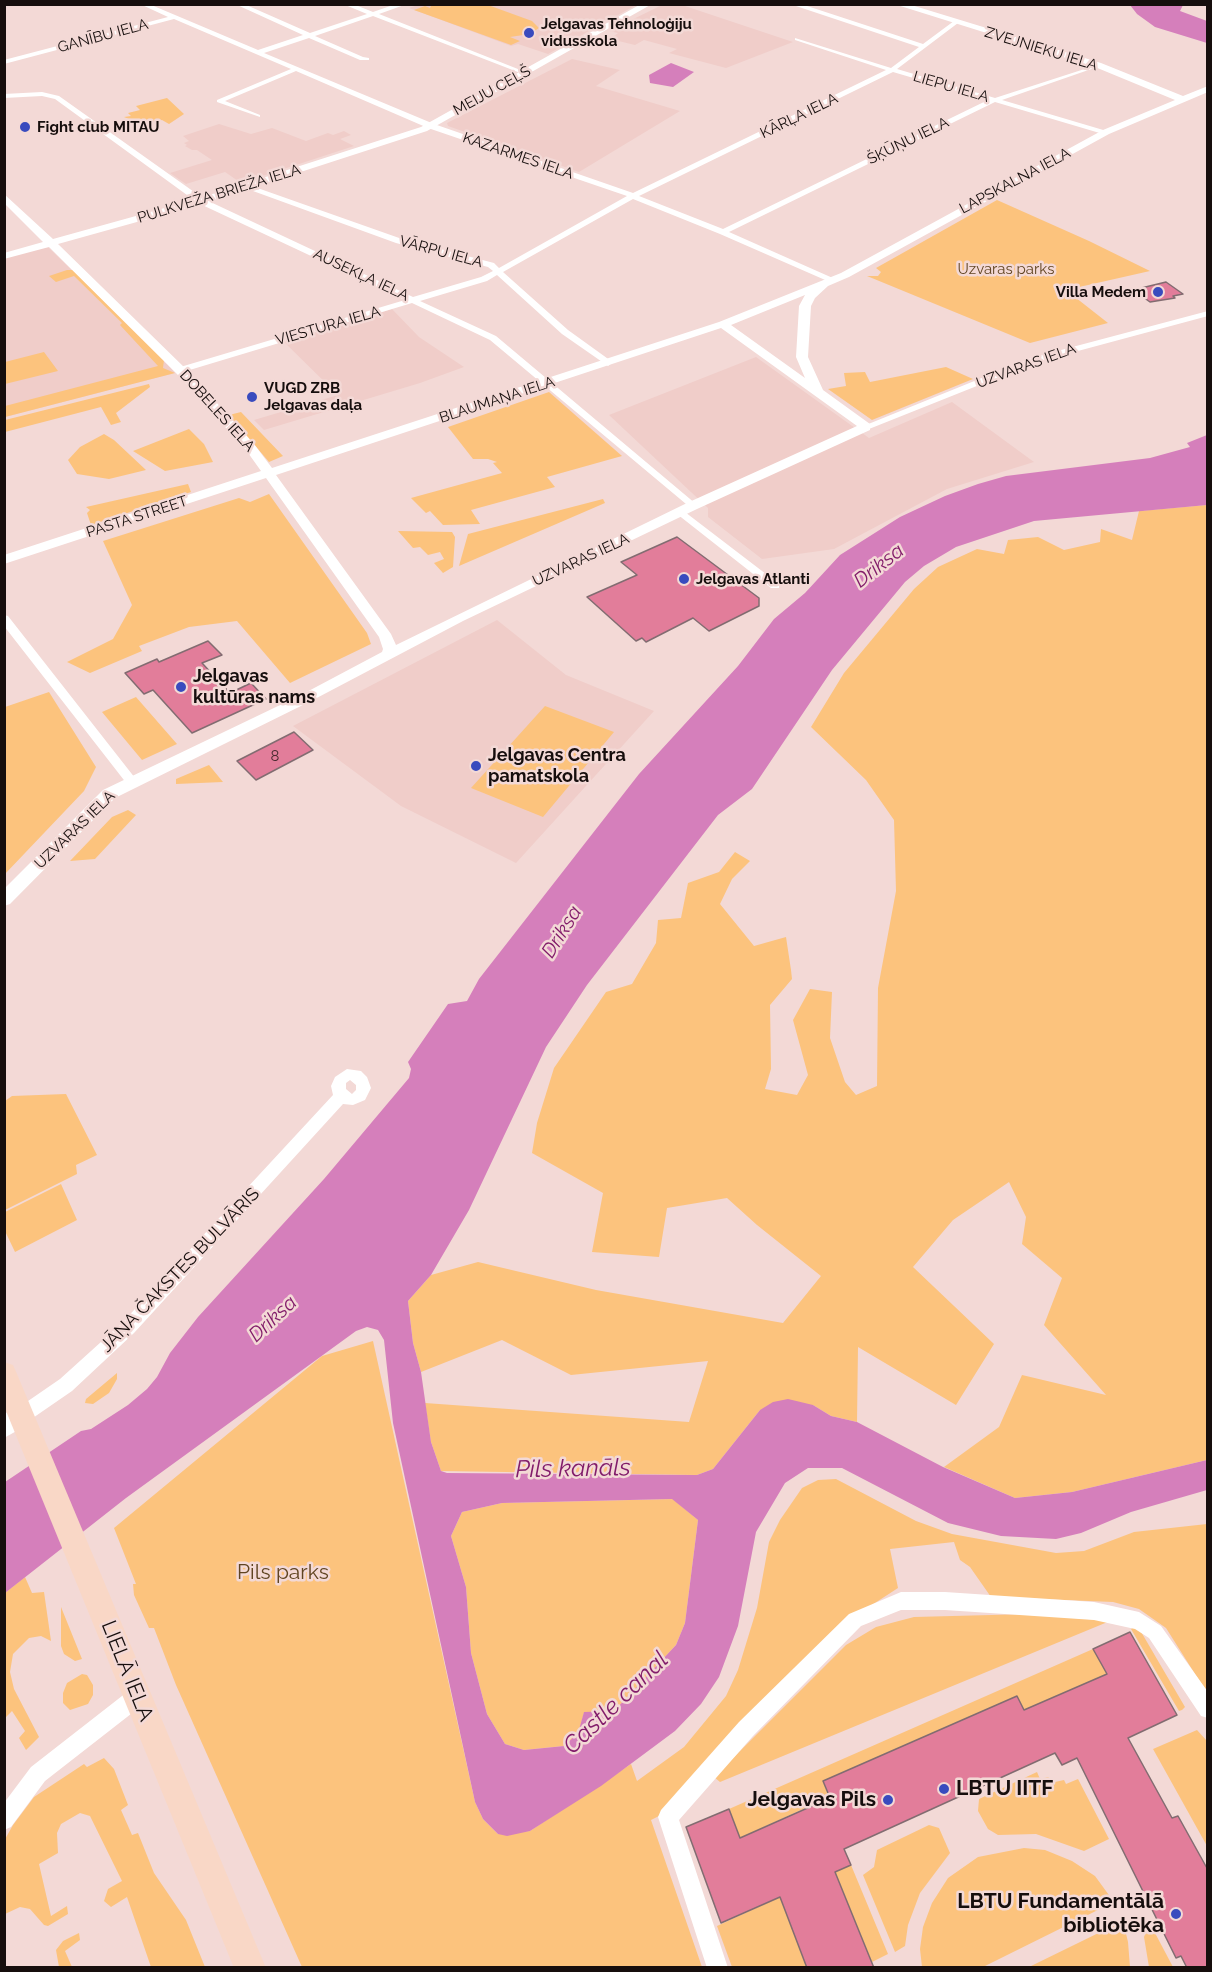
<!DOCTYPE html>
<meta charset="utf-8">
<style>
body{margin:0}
#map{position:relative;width:1212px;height:1972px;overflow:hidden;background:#f3d9d6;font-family:Raleway,sans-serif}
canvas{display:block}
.frame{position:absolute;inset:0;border:6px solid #160e0d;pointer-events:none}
</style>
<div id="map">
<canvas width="1212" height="1972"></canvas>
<div class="frame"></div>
</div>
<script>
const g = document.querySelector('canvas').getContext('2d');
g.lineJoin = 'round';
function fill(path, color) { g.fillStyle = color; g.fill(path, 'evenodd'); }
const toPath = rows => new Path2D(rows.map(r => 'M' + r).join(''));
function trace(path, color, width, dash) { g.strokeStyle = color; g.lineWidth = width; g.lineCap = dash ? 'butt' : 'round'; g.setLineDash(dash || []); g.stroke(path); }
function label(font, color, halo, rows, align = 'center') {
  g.font = font + ' Raleway,sans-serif'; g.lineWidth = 5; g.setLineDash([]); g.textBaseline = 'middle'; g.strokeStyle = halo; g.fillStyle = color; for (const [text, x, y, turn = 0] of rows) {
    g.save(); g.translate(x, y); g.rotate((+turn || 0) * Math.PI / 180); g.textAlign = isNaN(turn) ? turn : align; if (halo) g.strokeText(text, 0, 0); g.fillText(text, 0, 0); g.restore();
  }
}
fill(toPath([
 [421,4,636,5,548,54,518,44,511,46,409,8],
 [662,5,682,5,793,42,726,68,669,53,677,49,644,40,635,45,610,39,618,33,609,31],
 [572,59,620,70,596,86,680,111,579,172,448,126,447,123],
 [219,124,251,134,272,128,306,141,328,133,333,135,344,131,351,135,340,139,354,146,241,183,225,172,186,184,170,173,212,160,197,150,192,150,185,146,187,145,184,143,189,141,183,136],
 [48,247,164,360,175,373,5,417,5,257],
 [392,309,419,337,464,367,420,383,264,430,254,420,338,395,283,341],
 [756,357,869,438,952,402,1034,462,947,489,834,549,762,559,708,517,708,508,609,415],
 [497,620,566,675,654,711,516,863,401,806,293,726]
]), '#f0cdc9');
fill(toPath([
 [432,4,488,5,532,21,539,28,530,34,510,37,520,41,511,45,414,10,425,6,430,8],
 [167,98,184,114,169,124,162,120,141,124,124,117,131,116,128,113,140,110,136,106],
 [997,200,1089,241,1150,271,1066,290,1108,323,1030,343,867,276,878,276,881,272,876,268],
 [67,270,73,270,164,360,163,368,175,373,5,417,5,406,158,366,120,325,122,323,74,276,56,282,49,276],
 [44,352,58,371,5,384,5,362],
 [946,367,973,379,872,420,828,389,846,386,844,373,865,372,870,382],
 [149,384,150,387,116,413,121,422,111,425,101,407,5,432,5,420],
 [549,392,622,456,547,477,555,487,471,510,480,524,443,525,430,511,426,513,411,498,502,473,493,463,497,462,488,459,473,459,448,427],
 [241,412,283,456,269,462,229,415],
 [189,429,204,444,213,462,165,471,133,451],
 [104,434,114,440,146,470,109,479,77,474,68,460,80,447],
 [188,484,191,492,91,525,87,513,90,510,86,507],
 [269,494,367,633,371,644,290,683,237,621,189,627,139,646,142,651,90,673,67,662,113,639,132,605,103,541,239,498,250,502],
 [603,499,605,503,459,566,468,534],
 [1207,505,1207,1460,1072,1492,1015,1498,944,1467,999,1427,1022,1375,1106,1395,1044,1325,1062,1278,1022,1244,1026,1217,1009,1182,953,1220,913,1267,994,1344,956,1405,858,1347,857,1422,831,1416,813,1405,760,1410,713,1469,697,1475,441,1471,431,1442,425,1403,689,1422,708,1361,571,1375,502,1340,421,1372,413,1343,408,1301,431,1275,478,1262,596,1290,783,1323,821,1276,757,1225,727,1198,667,1208,659,1257,592,1252,603,1193,532,1153,537,1123,554,1068,606,992,632,984,656,943,658,920,681,918,688,883,719,872,735,852,750,861,732,879,720,904,754,946,786,937,791,970,792,979,770,1005,771,1069,765,1089,797,1095,808,1075,793,1020,810,989,832,992,830,1038,845,1082,856,1095,877,1086,878,988,896,891,894,820,866,780,811,727,844,673,914,589,938,567,977,549,1004,554,1008,540,1038,537,1064,550,1100,542,1101,529,1132,540,1139,511],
 [398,531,452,532,455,537,453,567,443,573,434,563,444,559,440,552,428,555,420,547,413,548],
 [49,692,96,767,84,791,5,874,5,707],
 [136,697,177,744,142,760,102,712],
 [545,706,614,732,543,817,471,788],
 [209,765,223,782,176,784,176,779],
 [128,810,136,815,95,859,70,861,112,817],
 [66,1094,97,1155,76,1165,77,1174,5,1210,5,1101,12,1096],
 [61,1184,77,1220,15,1252,5,1231,5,1212],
 [373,1341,475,1802,483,1819,498,1834,530,1831,631,1764,637,1781,684,1747,726,1696,738,1670,757,1608,769,1542,780,1520,802,1488,818,1480,836,1479,916,1521,952,1534,1056,1553,1084,1551,1134,1532,1207,1524,1207,1693,1166,1628,1139,1609,1113,1602,991,1597,970,1567,960,1560,954,1542,890,1549,898,1588,838,1627,667,1812,651,1820,702,1967,302,1967,176,1685,154,1628,149,1628,134,1595,133,1584,136,1584,114,1528,322,1356],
 [117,1373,117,1379,109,1393,93,1404,85,1403,86,1399],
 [673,1499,698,1520,685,1623,676,1645,614,1711,584,1713,578,1733,564,1746,524,1750,505,1744,487,1714,471,1653,466,1587,451,1536,462,1512,502,1503],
 [25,1577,32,1593,44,1592,51,1641,41,1636,29,1638,13,1654,10,1672,14,1689,39,1737,26,1750,19,1738,25,1731,12,1711,5,1718,5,1593],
 [61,1607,82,1659,75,1661,64,1654,61,1646],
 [1030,1614,1110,1621,720,1782,714,1777,846,1645,876,1627,914,1617],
 [1135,1626,1140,1630,1185,1707,1182,1710,1179,1711,1131,1629],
 [1093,1649,1107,1674,1024,1710,1017,1696,823,1781,829,1797,740,1838,729,1809],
 [82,1674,87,1675,93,1685,93,1695,88,1704,70,1710,63,1703,63,1693,67,1683],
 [1197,1730,1207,1741,1207,1846,1153,1749],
 [104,1758,114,1769,128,1805,121,1810,132,1835,138,1833,154,1873,186,1920,205,1967,151,1967,127,1897,111,1907,104,1901,108,1889,122,1881,90,1816,80,1813,61,1824,57,1833,58,1853,39,1864,51,1916,67,1906,68,1914,48,1926,44,1925,30,1909,20,1907,5,1914,4,1841,13,1825,34,1797,84,1764,87,1767],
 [1037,1772,1040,1779,1048,1777,1055,1782,1064,1780,1066,1784,1078,1779,1109,1839,1084,1851,1036,1834,998,1835,988,1829,978,1811,979,1799],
 [929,1825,939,1828,950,1853,920,1893,908,1925,905,1946,895,1952,863,1875,874,1867,877,1850],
 [1024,1848,1045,1850,1072,1861,1095,1876,1114,1902,983,1967,922,1967,920,1949,923,1927,932,1903,948,1878,978,1857],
 [851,1865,888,1954,872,1962,835,1872],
 [780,1897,807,1967,732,1967,717,1926],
 [1123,1921,1128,1942,1130,1967,1029,1967],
 [1151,1929,1155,1933,1173,1967,1149,1967,1144,1937,1147,1930],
 [79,1933,80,1940,65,1951,72,1967,59,1967,56,1950,63,1941]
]), '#fcc37d');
fill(toPath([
 [1130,5,1183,5,1180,11,1207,21,1207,43,1155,27,1137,14],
 [671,63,694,72,673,87,650,83,649,75],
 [1207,435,1207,505,1034,521,956,547,924,566,905,582,832,670,752,789,718,815,587,985,546,1047,469,1210,431,1275,408,1301,413,1343,421,1372,431,1442,441,1471,447,1473,697,1475,713,1469,760,1410,773,1402,788,1399,813,1405,831,1416,857,1422,943,1467,1015,1498,1072,1492,1207,1460,1207,1490,1131,1512,1081,1533,1056,1539,1001,1536,948,1523,842,1468,808,1468,785,1483,756,1532,738,1626,719,1677,701,1704,675,1731,601,1786,530,1831,507,1836,498,1834,483,1819,475,1802,393,1423,384,1340,378,1330,367,1327,356,1331,126,1498,5,1593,5,1482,81,1431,91,1429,128,1405,147,1389,157,1377,170,1353,198,1317,324,1179,409,1078,411,1069,408,1062,448,1004,467,1001,479,979,639,774,738,666,774,619,805,593,840,555,900,517,945,496,978,484,1006,476,1150,458,1190,447,1187,443],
 [672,1499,698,1520,685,1623,676,1645,614,1711,584,1712,578,1733,564,1746,524,1750,505,1744,487,1714,471,1653,466,1587,451,1536,462,1512,502,1503]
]), '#d57fbb');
const building = toPath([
 [1166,282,1183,294,1173,296,1175,298,1150,302,1133,290,1166,282],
 [677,537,759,598,759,606,709,631,693,618,646,642,642,638,636,641,587,597,637,575,621,562,677,537],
 [208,641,222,655,202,663,230,693,251,683,266,699,192,733,153,690,144,694,125,673,157,659,159,662,208,641],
 [294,732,313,750,256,780,237,761,294,732],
 [1130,1632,1177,1715,1128,1738,1172,1818,1178,1816,1208,1870,1208,1968,1187,1968,1181,1956,1176,1958,1077,1758,1062,1765,1055,1753,844,1849,851,1865,835,1872,874,1968,807,1968,780,1897,721,1923,686,1827,729,1809,740,1838,830,1798,823,1781,1017,1696,1024,1710,1107,1674,1093,1649,1130,1632]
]);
fill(building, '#e27d9a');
trace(building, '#826c71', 1.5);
fill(toPath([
 [140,4,149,4,258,50,303,35,235,4,244,4,310,33,367,14,343,4,353,4,373,12,396,4,407,4,379,14,528,73,523,74,373,16,315,36,363,57,369,58,369,60,360,60,309,38,264,53,434,124,633,193,886,70,795,40,795,38,891,68,919,47,790,4,801,4,923,44,954,21,958,21,958,23,897,69,995,98,1100,64,1100,66,1002,100,1110,132,1103,134,995,102,729,232,835,279,836,281,832,283,720,234,633,199,503,272,568,330,611,361,612,363,608,366,562,334,497,275,487,281,420,301,496,336,696,504,697,506,692,509,490,340,412,303,183,372,177,372,177,368,405,300,198,203,55,99,42,96,4,98,4,94,42,92,59,96,204,199,413,297,481,277,493,271,488,267,396,243,242,187,249,185,402,239,494,263,499,268,627,196,428,128,296,71,225,101,260,115,260,117,217,102,217,100,291,69,174,19,4,64,4,60,168,17,140,4],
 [893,72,988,100,723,229,639,196,893,72],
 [1208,311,1208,316,1037,362,869,429,861,427,1031,358,1208,311],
 [681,509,779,584,779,588,771,588,677,514,677,510,681,509],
 [4,615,8,616,135,778,137,781,135,784,127,784,4,626,4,615],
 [347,1069,361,1071,367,1077,371,1088,365,1100,353,1105,343,1104,134,1333,72,1391,27,1422,21,1424,15,1422,13,1416,15,1410,60,1379,122,1323,333,1095,331,1086,335,1077,347,1069],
 [350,1080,356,1085,356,1090,352,1094,346,1089,346,1083,350,1080],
 [901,1592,945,1592,1094,1602,1139,1612,1161,1626,1208,1692,1208,1718,1201,1716,1149,1638,1135,1629,1094,1620,945,1610,901,1610,861,1626,753,1736,679,1820,728,1968,707,1968,658,1817,661,1810,739,1722,849,1614,901,1592],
 [138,1687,145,1689,147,1696,145,1703,45,1781,11,1827,4,1830,4,1803,31,1767,131,1689,138,1687]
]), '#fff');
fill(toPath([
 [641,4,652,4,427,131,205,203,58,244,187,370,254,444,272,468,719,322,841,273,1103,130,1175,100,1095,67,894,4,908,4,1101,63,1183,96,1208,86,1208,92,1109,134,849,277,828,286,815,298,811,306,808,357,823,390,870,424,870,430,697,509,463,621,311,701,115,798,10,904,4,906,4,889,103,790,301,695,382,652,383,649,379,637,266,478,4,564,4,555,261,471,246,450,179,376,49,247,4,259,4,253,43,242,4,203,4,194,53,239,197,199,421,127,641,4],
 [805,295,799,306,796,357,805,378,731,325,805,295],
 [721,328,857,426,687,503,396,645,391,634,276,475,721,328],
 [21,1405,29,1408,32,1416,29,1424,4,1438,4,1414,21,1405]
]), '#fff');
fill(toPath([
 [4,1362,13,1365,17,1374,266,1968,234,1968,4,1406,4,1362]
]), '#f9d7c6');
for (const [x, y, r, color] of [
 [529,33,6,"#394bbe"],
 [25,127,6,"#394bbe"],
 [1158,292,6,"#394bbe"],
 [252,397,6,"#394bbe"],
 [684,579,6,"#394bbe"],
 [181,687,6,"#394bbe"],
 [476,766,6,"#394bbe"],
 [944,1789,6,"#394bbe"],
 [888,1800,6,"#394bbe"],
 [1176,1914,6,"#394bbe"]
]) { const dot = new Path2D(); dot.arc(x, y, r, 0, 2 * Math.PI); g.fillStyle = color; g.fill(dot); trace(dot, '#f3d9d6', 2); }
label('bold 15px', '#160e0d', '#f3d9d6', [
 ["Jelgavas Tehnoloģiju",541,24],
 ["vidusskola",541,41],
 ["Fight club MITAU",37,127],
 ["Villa Medem",1146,292,"right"],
 ["VUGD ZRB",264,388],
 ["Jelgavas daļa",264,405],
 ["Jelgavas Atlanti",696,579]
], 'left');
label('15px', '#160e0d', '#f3d9d6', [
 ["GANĪBU IELA",103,36,-15],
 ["ZVEJNIEKU IELA",1041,49,17],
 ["LIEPU IELA",951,87,16],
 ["MEIJU CEĻŠ",492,91,-29],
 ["KĀRĻA IELA",799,116,-26],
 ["ŠĶŪŅU IELA",908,141,-26],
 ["KAZARMES IELA",518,156,19],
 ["LAPSKALNA IELA",1015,181,-28],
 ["PULKVEŽA BRIEŽA IELA",219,194,-17],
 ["VĀRPU IELA",441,252,15],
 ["AUSEKĻA IELA",361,275,25],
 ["VIESTURA IELA",328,326,-16],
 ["UZVARAS IELA",1026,366,-20],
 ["BLAUMAŅA IELA",497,400,-18],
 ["DOBELES IELA",217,411,48],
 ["PASTA STREET",137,517,-18],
 ["UZVARAS IELA",581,560,-25],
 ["UZVARAS IELA",75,830,-44]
]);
label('15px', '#604421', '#f3d9d6', [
 ["Uzvaras parks",1006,269]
]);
label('15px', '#492a30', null, [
 ["8",275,756]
]);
label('bold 18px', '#160e0d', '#f3d9d6', [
 ["Jelgavas",193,677],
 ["kultūras nams",193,698],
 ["Jelgavas Centra",488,756],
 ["pamatskola",488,777]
], 'left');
label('18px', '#160e0d', '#f3d9d6', [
 ["JĀŅA ČAKSTES BULVĀRIS",180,1270,-46]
]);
label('italic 20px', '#821c6a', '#f3d9d6', [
 ["Driksa",879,566,-38],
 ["Driksa",562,932,-58],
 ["Driksa",273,1319,-43]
]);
label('21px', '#604421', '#f3d9d6', [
 ["Pils parks",283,1573]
]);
label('21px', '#160e0d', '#f3d9d6', [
 ["LIELĀ IELA",127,1671,68]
]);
label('bold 21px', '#160e0d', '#f3d9d6', [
 ["LBTU IITF",956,1789,"left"],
 ["Jelgavas Pils",876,1800],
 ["LBTU Fundamentālā",1164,1902],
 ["bibliotēka",1164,1926]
], 'right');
label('italic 24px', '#821c6a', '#f3d9d6', [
 ["Pils kanāls",573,1469,-1],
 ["Castle canal",616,1703,-44]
]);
</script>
